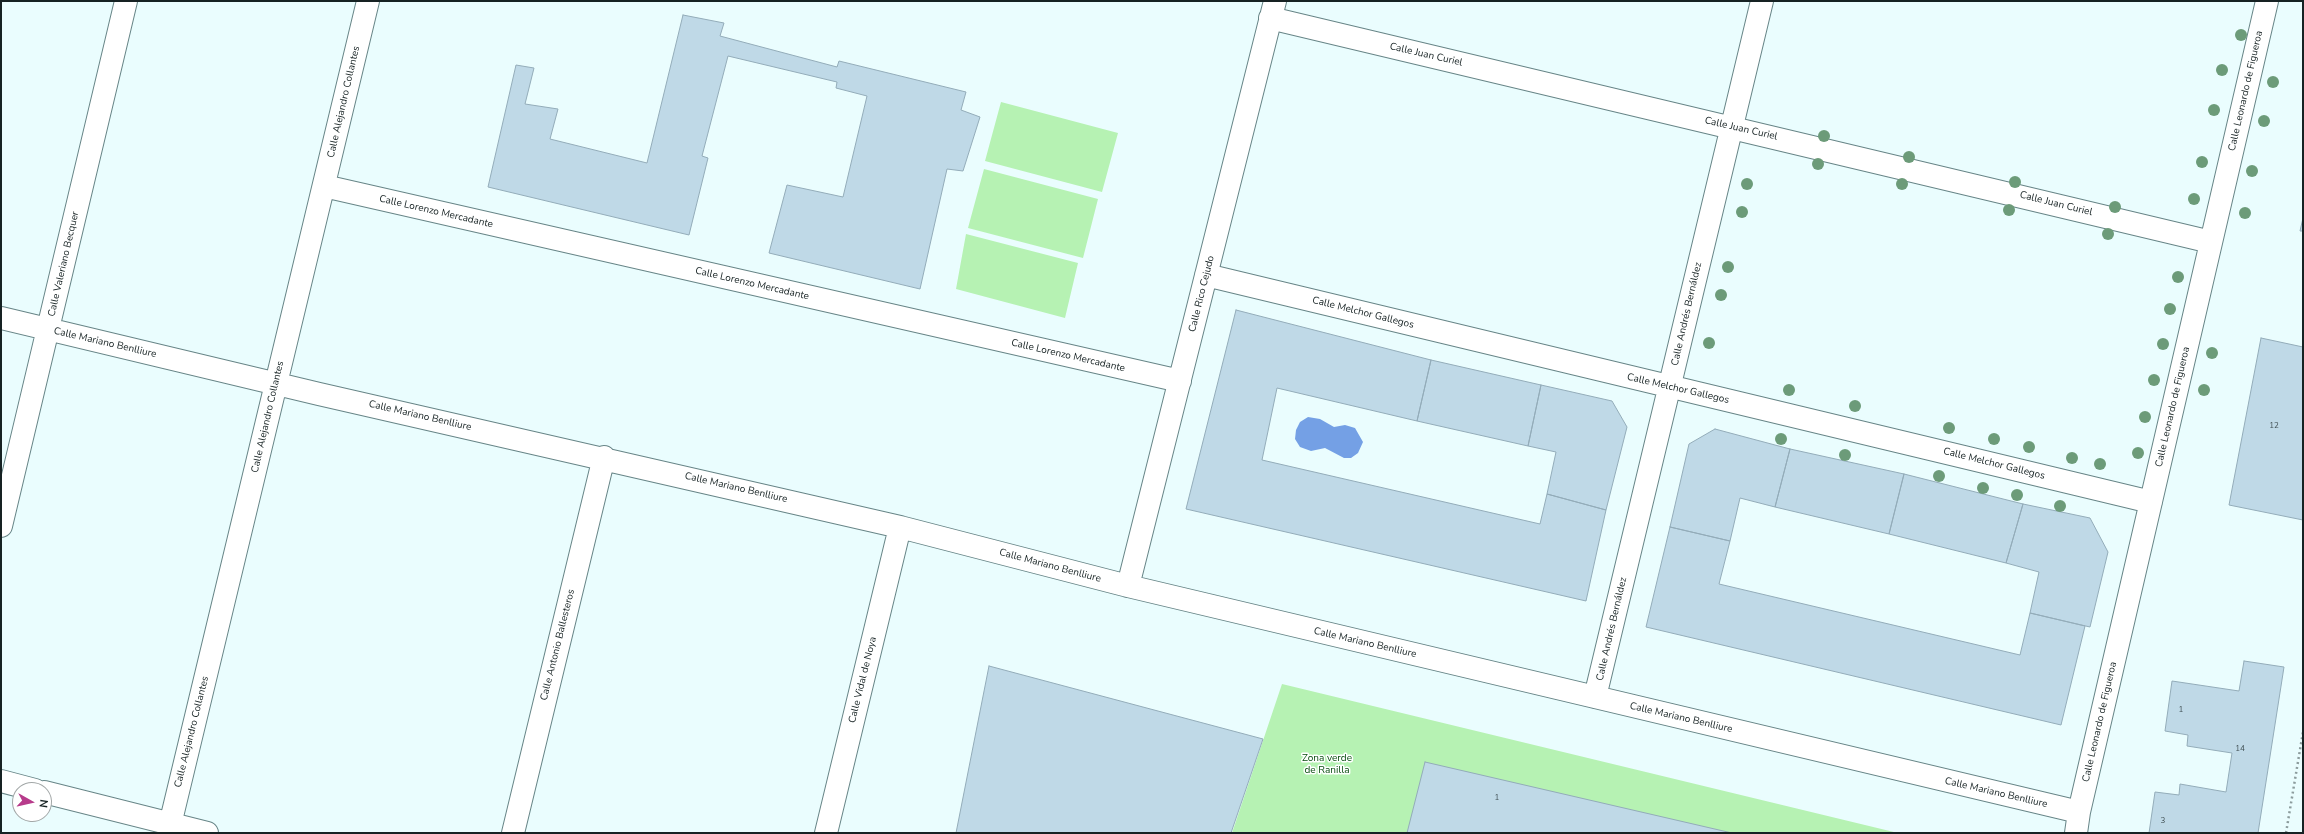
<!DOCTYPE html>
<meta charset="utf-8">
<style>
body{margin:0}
#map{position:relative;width:2304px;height:834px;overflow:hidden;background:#eafdfe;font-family:"Nunito Sans",sans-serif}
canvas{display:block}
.frame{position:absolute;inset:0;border:2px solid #162223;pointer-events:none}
.north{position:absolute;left:12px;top:782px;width:40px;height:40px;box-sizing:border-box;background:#fff;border:1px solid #a2a7a7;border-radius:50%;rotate:98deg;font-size:11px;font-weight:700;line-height:16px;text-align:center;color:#162223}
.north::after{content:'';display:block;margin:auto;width:14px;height:18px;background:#b73b8b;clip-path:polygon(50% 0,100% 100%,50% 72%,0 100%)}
</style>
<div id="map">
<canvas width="2304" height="834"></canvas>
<div class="frame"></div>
<div class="north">N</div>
</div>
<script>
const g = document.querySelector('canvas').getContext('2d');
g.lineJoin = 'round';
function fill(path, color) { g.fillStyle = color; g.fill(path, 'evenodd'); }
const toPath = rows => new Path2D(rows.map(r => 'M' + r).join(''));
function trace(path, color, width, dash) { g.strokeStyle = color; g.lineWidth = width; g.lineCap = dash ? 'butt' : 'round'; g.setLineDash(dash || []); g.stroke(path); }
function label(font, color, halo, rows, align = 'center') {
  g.font = font + ' "Nunito Sans",sans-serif'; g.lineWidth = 3; g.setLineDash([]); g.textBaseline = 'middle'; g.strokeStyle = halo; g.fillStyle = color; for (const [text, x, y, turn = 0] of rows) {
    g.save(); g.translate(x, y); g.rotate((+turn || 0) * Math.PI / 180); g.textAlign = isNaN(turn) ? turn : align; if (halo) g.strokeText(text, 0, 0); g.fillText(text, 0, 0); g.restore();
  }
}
fill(toPath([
 [1001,102,1118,133,1102,192,985,161],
 [984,169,1098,199,1083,258,968,228],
 [966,234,1078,263,1065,318,956,289],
 [1282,684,1898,833,1232,833]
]), '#b6f2b3');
fill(toPath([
 [1308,417,1320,419,1334,427,1345,425,1355,428,1363,442,1358,453,1351,458,1344,458,1325,448,1311,451,1300,447,1295,439,1296,430,1300,422]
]), '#74a0e5');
const building = toPath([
 [683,15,724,23,720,36,837,67,839,61,966,92,961,110,980,117,963,171,947,169,920,289,769,253,787,185,843,197,867,96,836,88,837,82,728,56,702,156,708,158,689,235,488,187,516,65,534,68,525,104,558,109,550,139,647,163,683,15],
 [2303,218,2303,231,2300,231,2303,218],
 [1236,310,1431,360,1417,421,1277,388,1262,460,1540,524,1547,494,1606,510,1586,601,1186,509,1236,310],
 [2261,338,2303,347,2303,520,2229,505,2261,338],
 [1431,360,1541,385,1528,446,1417,421,1431,360],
 [1541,385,1612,401,1627,427,1606,510,1547,494,1556,452,1528,446,1541,385],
 [1715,429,1790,449,1775,507,1740,498,1730,541,1670,527,1689,444,1715,429],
 [1790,449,1904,474,1889,534,1775,507,1790,449],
 [1904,474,2023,504,2006,563,1889,534,1904,474],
 [2023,504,2090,518,2108,552,2090,627,2030,613,2039,572,2006,563,2023,504],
 [1670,527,1730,541,1719,584,2020,655,2030,613,2085,626,2061,725,1646,627,1670,527],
 [2244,661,2284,667,2258,833,2149,833,2155,792,2179,795,2180,784,2226,792,2232,753,2187,746,2188,735,2165,731,2172,681,2239,691,2244,661],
 [989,666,1263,739,1231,833,956,833,989,666],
 [1425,762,1732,833,1407,833,1425,762]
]);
fill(building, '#bfd9e7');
trace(building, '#93acb9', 1);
const minor = toPath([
 [1270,18,2211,242],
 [324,186,1180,381],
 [1206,275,2151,502],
 [1,318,319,394,900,527,1128,586,2079,812],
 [1,526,126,1],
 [1128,586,1275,1],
 [1595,697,1762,1],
 [1,781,35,790],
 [44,792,207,833],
 [168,833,368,1],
 [513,833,604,457],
 [826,833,900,527],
 [2076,833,2079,812,2267,1]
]);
trace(minor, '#678587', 24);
trace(toPath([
 [2286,833,2303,732]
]), '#8c9c9d', 2.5, [2, 3]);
trace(minor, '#fff', 22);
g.fillStyle = '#6c9b79';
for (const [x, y] of [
 [2241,35],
 [2222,70],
 [2273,82],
 [2214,110],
 [2264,121],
 [1824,136],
 [1909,157],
 [2202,162],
 [1818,164],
 [2252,171],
 [2015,182],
 [1747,184],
 [1902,184],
 [2194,199],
 [2115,207],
 [2009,210],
 [1742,212],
 [2245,213],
 [2108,234],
 [1728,267],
 [2178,277],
 [1721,295],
 [2170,309],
 [1709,343],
 [2163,344],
 [2212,353],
 [2154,380],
 [1789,390],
 [2204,390],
 [1855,406],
 [2145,417],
 [1949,428],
 [1781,439],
 [1994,439],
 [2029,447],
 [2138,453],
 [1845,455],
 [2072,458],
 [2100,464],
 [1939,476],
 [1983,488],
 [2017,495],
 [2060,506]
]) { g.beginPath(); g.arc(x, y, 6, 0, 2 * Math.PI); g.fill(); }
label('8px', '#405054', null, [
 ["12",2274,426],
 ["1",2181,710],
 ["14",2240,749],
 ["1",1497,798],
 ["3",2163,821]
]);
label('10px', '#162223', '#fff', [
 ["Calle Juan Curiel",1426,55,13],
 ["Calle Leonardo de Figueroa",2246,91,-77],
 ["Calle Alejandro Collantes",344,102,-77],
 ["Calle Juan Curiel",1741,129,13],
 ["Calle Juan Curiel",2056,204,14],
 ["Calle Lorenzo Mercadante",436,212,13],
 ["Calle Valeriano Becquer",64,264,-77],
 ["Calle Lorenzo Mercadante",752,284,13],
 ["Calle Rico Cejudo",1202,294,-76],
 ["Calle Melchor Gallegos",1363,313,14],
 ["Calle Andrés Bernáldez",1687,314,-77],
 ["Calle Mariano Benlliure",105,343,13],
 ["Calle Lorenzo Mercadante",1068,356,13],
 ["Calle Melchor Gallegos",1678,389,13],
 ["Calle Leonardo de Figueroa",2173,407,-77],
 ["Calle Mariano Benlliure",420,416,13],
 ["Calle Alejandro Collantes",268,417,-77],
 ["Calle Melchor Gallegos",1994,464,14],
 ["Calle Mariano Benlliure",736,488,13],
 ["Calle Mariano Benlliure",1050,566,15],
 ["Calle Andrés Bernáldez",1612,629,-77],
 ["Calle Mariano Benlliure",1365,643,13],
 ["Calle Antonio Ballesteros",558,645,-76],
 ["Calle Vidal de Noya",863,680,-76],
 ["Calle Mariano Benlliure",1681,718,13],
 ["Calle Leonardo de Figueroa",2100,722,-77],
 ["Calle Alejandro Collantes",192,732,-76],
 ["Calle Mariano Benlliure",1996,793,13]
]);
label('10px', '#054b0c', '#fff', [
 ["Zona verde",1327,759],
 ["de Ranilla",1327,771]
]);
</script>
